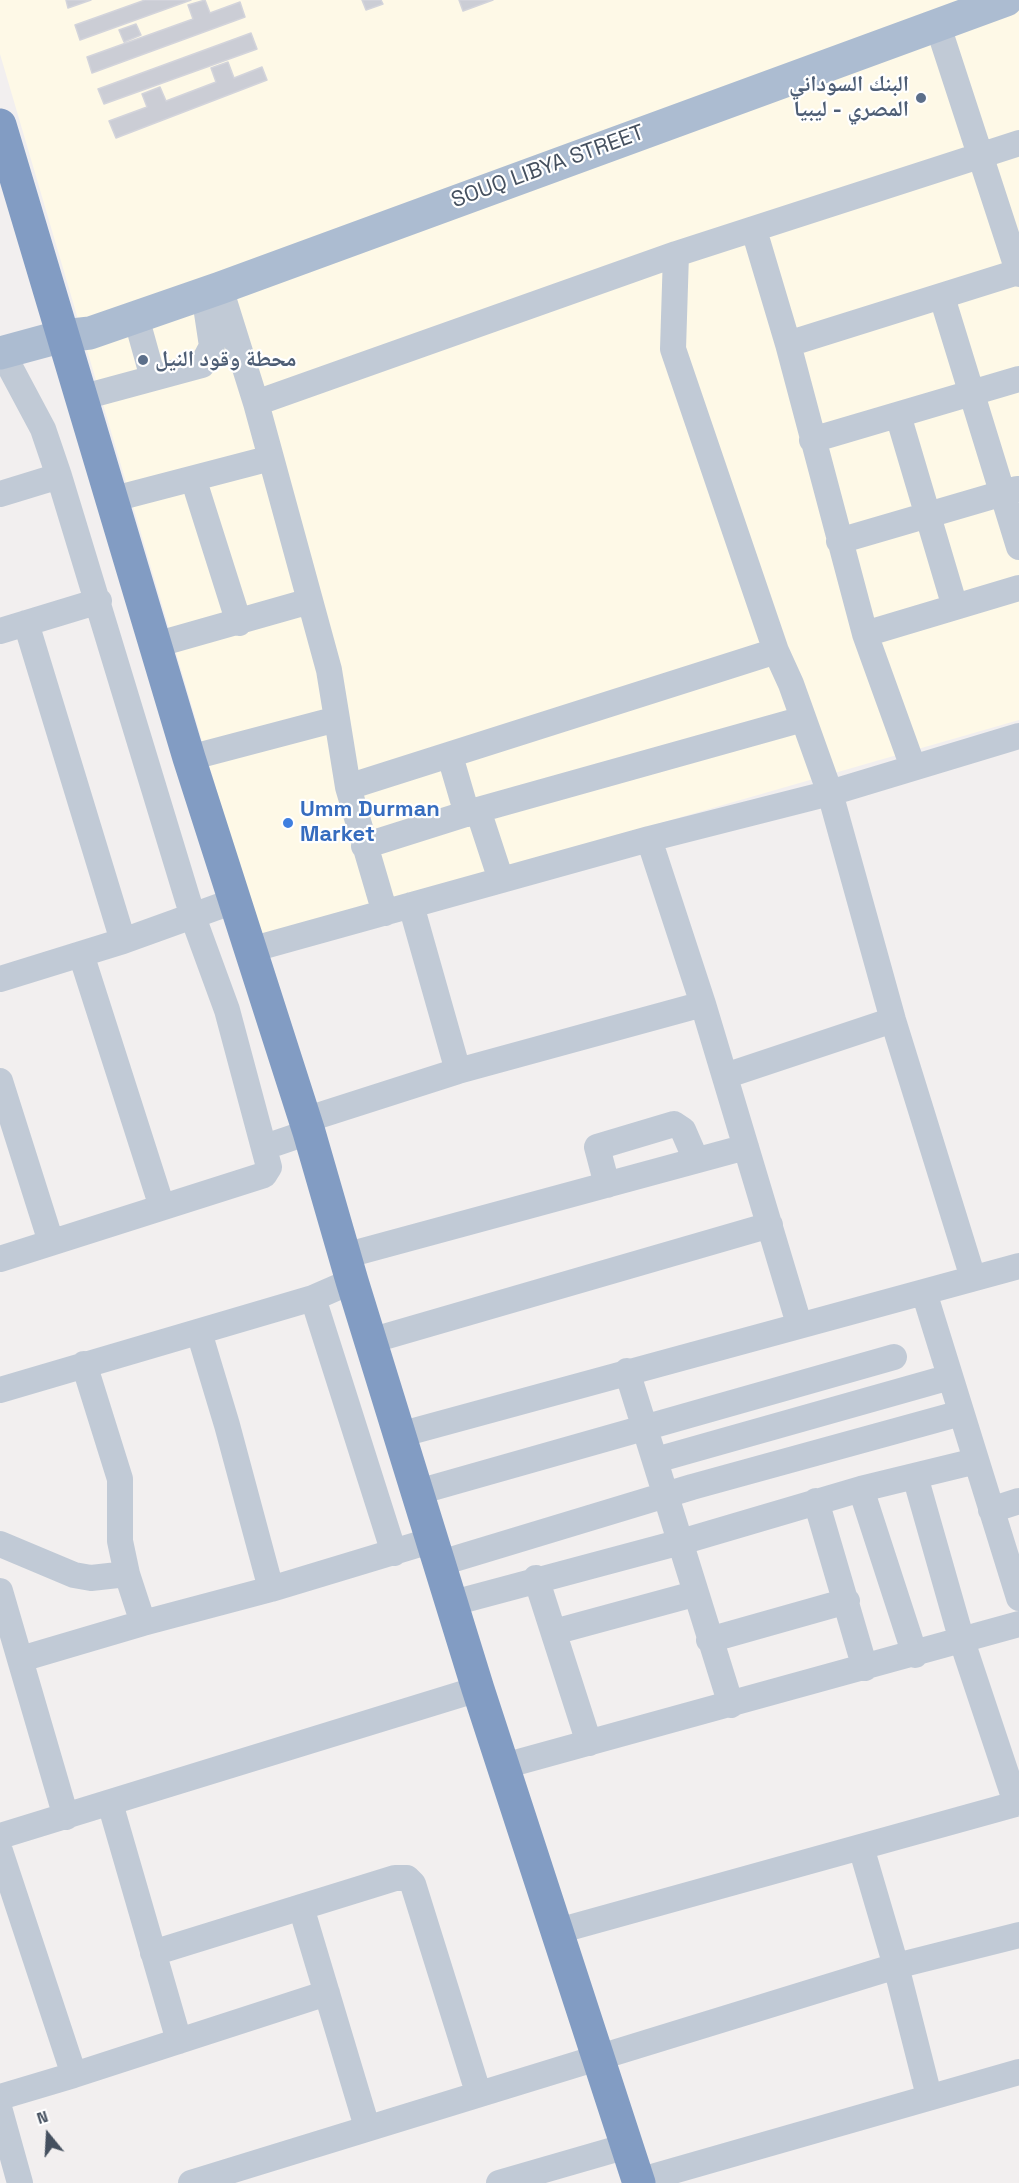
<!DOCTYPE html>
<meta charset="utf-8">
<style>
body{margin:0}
#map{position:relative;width:1019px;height:2183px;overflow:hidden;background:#f2efef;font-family:"Space Grotesk",sans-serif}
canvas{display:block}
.north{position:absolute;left:18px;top:2105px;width:60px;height:60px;-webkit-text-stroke:4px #fff;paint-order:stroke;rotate:342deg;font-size:16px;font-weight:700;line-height:24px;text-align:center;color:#45505f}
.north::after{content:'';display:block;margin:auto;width:21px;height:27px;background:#45505f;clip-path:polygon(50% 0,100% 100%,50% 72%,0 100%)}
</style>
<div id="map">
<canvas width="1019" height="2183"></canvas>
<div class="north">N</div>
</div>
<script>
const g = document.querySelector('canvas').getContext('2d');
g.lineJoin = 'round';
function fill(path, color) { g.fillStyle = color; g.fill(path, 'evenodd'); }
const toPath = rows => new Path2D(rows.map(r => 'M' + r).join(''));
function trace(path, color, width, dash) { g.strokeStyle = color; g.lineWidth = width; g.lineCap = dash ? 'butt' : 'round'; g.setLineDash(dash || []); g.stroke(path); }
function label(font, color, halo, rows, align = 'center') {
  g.font = font + ' "Space Grotesk","Noto Naskh Arabic",sans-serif'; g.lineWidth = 4.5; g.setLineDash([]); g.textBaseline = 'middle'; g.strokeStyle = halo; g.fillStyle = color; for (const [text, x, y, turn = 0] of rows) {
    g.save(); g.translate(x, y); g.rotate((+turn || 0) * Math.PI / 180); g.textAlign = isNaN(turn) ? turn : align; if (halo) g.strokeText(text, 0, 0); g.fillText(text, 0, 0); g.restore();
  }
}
fill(toPath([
 [0,0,1019,0,1019,720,260,938,0,54]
]), '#fef9e7');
const building = toPath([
 [66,0,91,0,68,8,66,0],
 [145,0,191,0,80,40,75,25,145,0],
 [205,0,210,13,240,2,245,17,92,73,87,57,193,19,188,5,205,0],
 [362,0,381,0,383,4,366,10,362,0],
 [459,0,493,0,463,11,459,0],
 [136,24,141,35,124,42,119,30,136,24],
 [251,33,257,49,104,104,98,89,251,33],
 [228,62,234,78,262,67,267,80,116,138,109,121,147,107,142,94,160,87,166,101,216,82,211,68,228,62]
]);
fill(building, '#cbcdd5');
trace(building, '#d3d4db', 1.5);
trace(toPath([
 [938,26,1019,274],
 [754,230,788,344,865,634,913,767],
 [676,254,673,349,776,651,791,684,830,793,893,1020,973,1278],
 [942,297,1019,547],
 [136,317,153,378],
 [788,344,1018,272],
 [80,398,202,365,212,346,204,293],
 [256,403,676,254,1019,143],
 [898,415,955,607],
 [812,440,1019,379],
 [194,481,239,623],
 [0,494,59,476],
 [110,500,271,458],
 [839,541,1017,489],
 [26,623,123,941],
 [0,631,99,601],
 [865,634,1019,588],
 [155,645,310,601],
 [337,719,348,787,385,913],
 [450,756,467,814],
 [189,758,337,719,329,670,256,403,220,288],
 [348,787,776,651],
 [478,810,501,880],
 [649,839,703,1004,799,1324],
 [364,846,478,810,803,719],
 [411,905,458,1071],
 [250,950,649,839,830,793,1019,736],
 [81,954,162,1207],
 [0,979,123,941,234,901],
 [725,1076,893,1020],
 [0,1081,51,1242],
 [305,1120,458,1071,703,1004],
 [265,1147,309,1132],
 [607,1185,597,1147,674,1124,683,1130,696,1160],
 [344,1256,746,1147],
 [0,1259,264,1175,269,1167,227,1010,193,917,59,476,43,429,10,367,5,352],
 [924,1292,1019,1598],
 [313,1298,394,1553],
 [199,1332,227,1425,271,1589],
 [370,1341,770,1225],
 [84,1364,120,1479,120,1541,127,1574,143,1623],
 [627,1371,731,1705],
 [0,1390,313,1298,352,1281],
 [399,1435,1019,1266],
 [656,1460,950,1377],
 [915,1476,962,1641,1016,1803],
 [861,1489,915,1655],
 [418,1492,894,1357],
 [816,1501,865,1668],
 [991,1510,1019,1501],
 [0,1544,74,1575,91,1578,127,1574],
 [441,1563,692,1487,961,1413],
 [536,1578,589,1743],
 [0,1591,66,1817],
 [453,1603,681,1542,861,1489,976,1461],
 [554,1632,694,1594],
 [709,1640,847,1601],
 [21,1659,143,1623,271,1589,433,1540],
 [504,1766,1019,1624],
 [110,1803,179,2041],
 [0,1836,478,1689],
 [861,1847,896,1966,929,2096],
 [0,1851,74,2075],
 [301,1907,367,2127],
 [558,1931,1019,1803],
 [153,1953,395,1878,407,1878,413,1884,478,2092],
 [0,2097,74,2075,327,1993],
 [0,2111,20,2183],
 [638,2181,1019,2072],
 [191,2183,896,1966,1019,1935],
 [499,2183,627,2146]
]), '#c1cad6', 26);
trace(toPath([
 [0,353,63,336,90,333,220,288,1006,0]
]), '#acbcd1', 33);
trace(toPath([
 [0,125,189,758,309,1132,352,1281,478,1689,639,2183]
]), '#829cc3', 33);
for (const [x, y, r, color] of [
 [921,98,6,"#5c6f8a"],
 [143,360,6,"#5c6f8a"],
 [288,823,6,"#3f7fe0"]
]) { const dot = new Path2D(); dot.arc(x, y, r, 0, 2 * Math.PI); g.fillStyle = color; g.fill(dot); trace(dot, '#fff', 2); }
label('bold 22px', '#4e5e75', '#fff', [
 ["البنك السوداني",909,85],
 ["المصري - ليبيا",909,110],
 ["محطة وقود النيل",155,360,"left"]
], 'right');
label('22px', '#45505f', '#fff', [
 ["SOUQ LIBYA STREET",548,167,-20]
]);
label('bold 22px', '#366cbe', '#fff', [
 ["Umm Durman",300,810],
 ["Market",300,835]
], 'left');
</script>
